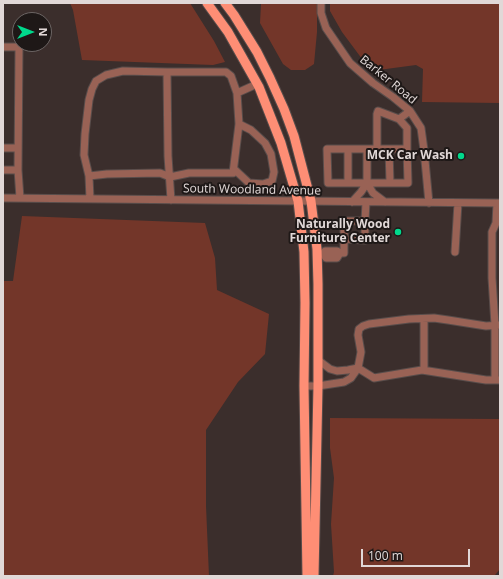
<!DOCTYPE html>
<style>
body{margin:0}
#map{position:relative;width:503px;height:579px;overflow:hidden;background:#3b2e2c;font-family:"Open Sans",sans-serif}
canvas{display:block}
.frame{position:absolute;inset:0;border:4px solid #e1d8d7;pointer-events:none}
.north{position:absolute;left:12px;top:12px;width:40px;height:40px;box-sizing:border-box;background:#1e1817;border:1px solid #6c6564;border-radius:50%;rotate:90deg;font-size:11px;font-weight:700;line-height:16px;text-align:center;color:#e1d8d7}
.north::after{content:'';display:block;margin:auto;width:14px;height:18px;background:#00d98c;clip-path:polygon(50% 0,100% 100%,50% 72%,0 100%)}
.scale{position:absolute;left:361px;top:549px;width:109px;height:18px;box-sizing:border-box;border:2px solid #e1d8d7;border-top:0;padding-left:5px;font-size:12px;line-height:14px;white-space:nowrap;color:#e1d8d7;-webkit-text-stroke:3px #1e1817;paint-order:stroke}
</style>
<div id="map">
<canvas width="503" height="579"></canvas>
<div class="frame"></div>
<div class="north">N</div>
<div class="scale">100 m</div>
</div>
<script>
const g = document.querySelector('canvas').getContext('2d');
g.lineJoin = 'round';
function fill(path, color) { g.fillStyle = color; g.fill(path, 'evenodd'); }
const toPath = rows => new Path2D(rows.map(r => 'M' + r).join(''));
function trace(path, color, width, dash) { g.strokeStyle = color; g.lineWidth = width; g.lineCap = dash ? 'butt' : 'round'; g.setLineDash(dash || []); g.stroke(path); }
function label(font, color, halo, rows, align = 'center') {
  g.font = font + ' "Open Sans",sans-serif'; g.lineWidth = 4; g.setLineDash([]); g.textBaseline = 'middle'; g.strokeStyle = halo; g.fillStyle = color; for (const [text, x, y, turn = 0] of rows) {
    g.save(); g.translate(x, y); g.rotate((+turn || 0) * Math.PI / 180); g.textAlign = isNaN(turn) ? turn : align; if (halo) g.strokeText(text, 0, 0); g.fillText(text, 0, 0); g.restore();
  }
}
fill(toPath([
 [70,3,190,3,214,41,225,62,213,65,82,60,73,10],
 [254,3,317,3,317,32,314,64,305,70,291,70,283,64,260,23,261,4],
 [330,3,500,3,500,103,422,102,423,69,416,65,371,71,342,32,330,11],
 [22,216,205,223,215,258,217,290,269,314,265,354,238,382,206,430,206,506,209,576,3,576,3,281,13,281],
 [330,418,500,419,500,569,495,575,486,576,333,576,334,572,331,524,334,478,330,448]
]), '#733629');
const minor = toPath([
 [321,3,321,13,326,28,350,63,373,83,393,97,410,111,421,128,424,150,429,203],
 [3,47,19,47,18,170,20,198],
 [399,119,407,128,407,149,408,183,328,183,327,149,407,149],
 [3,148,18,148],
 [348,149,348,183],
 [367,149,367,183,373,193,385,202],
 [377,149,377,114,378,111,399,119,410,111],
 [389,149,390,183],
 [234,169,249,183,263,184,272,181,274,172,271,154,265,143,251,130,239,124],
 [3,170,18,170],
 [89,176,107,174,160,173,170,177,189,173,233,173,239,124,237,93],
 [3,198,500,203],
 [90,199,89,176,84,155,85,134,89,100,92,89,96,81,106,75,123,71,167,72],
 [171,200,168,156,167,72,226,72,231,76,237,93,257,84],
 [352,202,361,192,367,183],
 [365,221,344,221,344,239,365,240,365,221,366,202],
 [455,252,458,203],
 [340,253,337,251,325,251,323,254,326,258,337,258,340,253,344,253,344,239],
 [500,325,486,326,448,320,434,318,409,319,369,324,363,326,359,329,358,335,361,352,358,368,374,378,422,370,486,380,500,380],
 [318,360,330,369,337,371,348,370,358,368],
 [424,370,424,319],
 [495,380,495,325,492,278,492,232,496,223,497,203],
 [304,386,318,386,344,382,351,378,358,368]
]);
const major = toPath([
 [207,3,228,32,259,87,281,143,298,201,304,252,305,303,304,386,307,576],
 [225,3,234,15,257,52,270,78,284,109,294,136,311,201,317,249,318,284,318,386,314,576]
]);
trace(minor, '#594d4b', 9);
trace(major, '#594d4b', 11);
trace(minor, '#996255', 7);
trace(major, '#fe8e75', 9);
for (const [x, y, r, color] of [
 [461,156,4,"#00d98c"],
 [398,232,4,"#00d98c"]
]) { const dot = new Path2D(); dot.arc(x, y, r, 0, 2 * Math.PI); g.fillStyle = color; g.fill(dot); trace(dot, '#1e1817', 1.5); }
label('12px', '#e1d8d7', '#1e1817', [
 ["Barker Road",388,80,39],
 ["South Woodland Avenue",252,190,1]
]);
label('bold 12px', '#e1d8d7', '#1e1817', [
 ["MCK Car Wash",453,156],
 ["Naturally Wood",390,225],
 ["Furniture Center",390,239]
], 'right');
</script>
